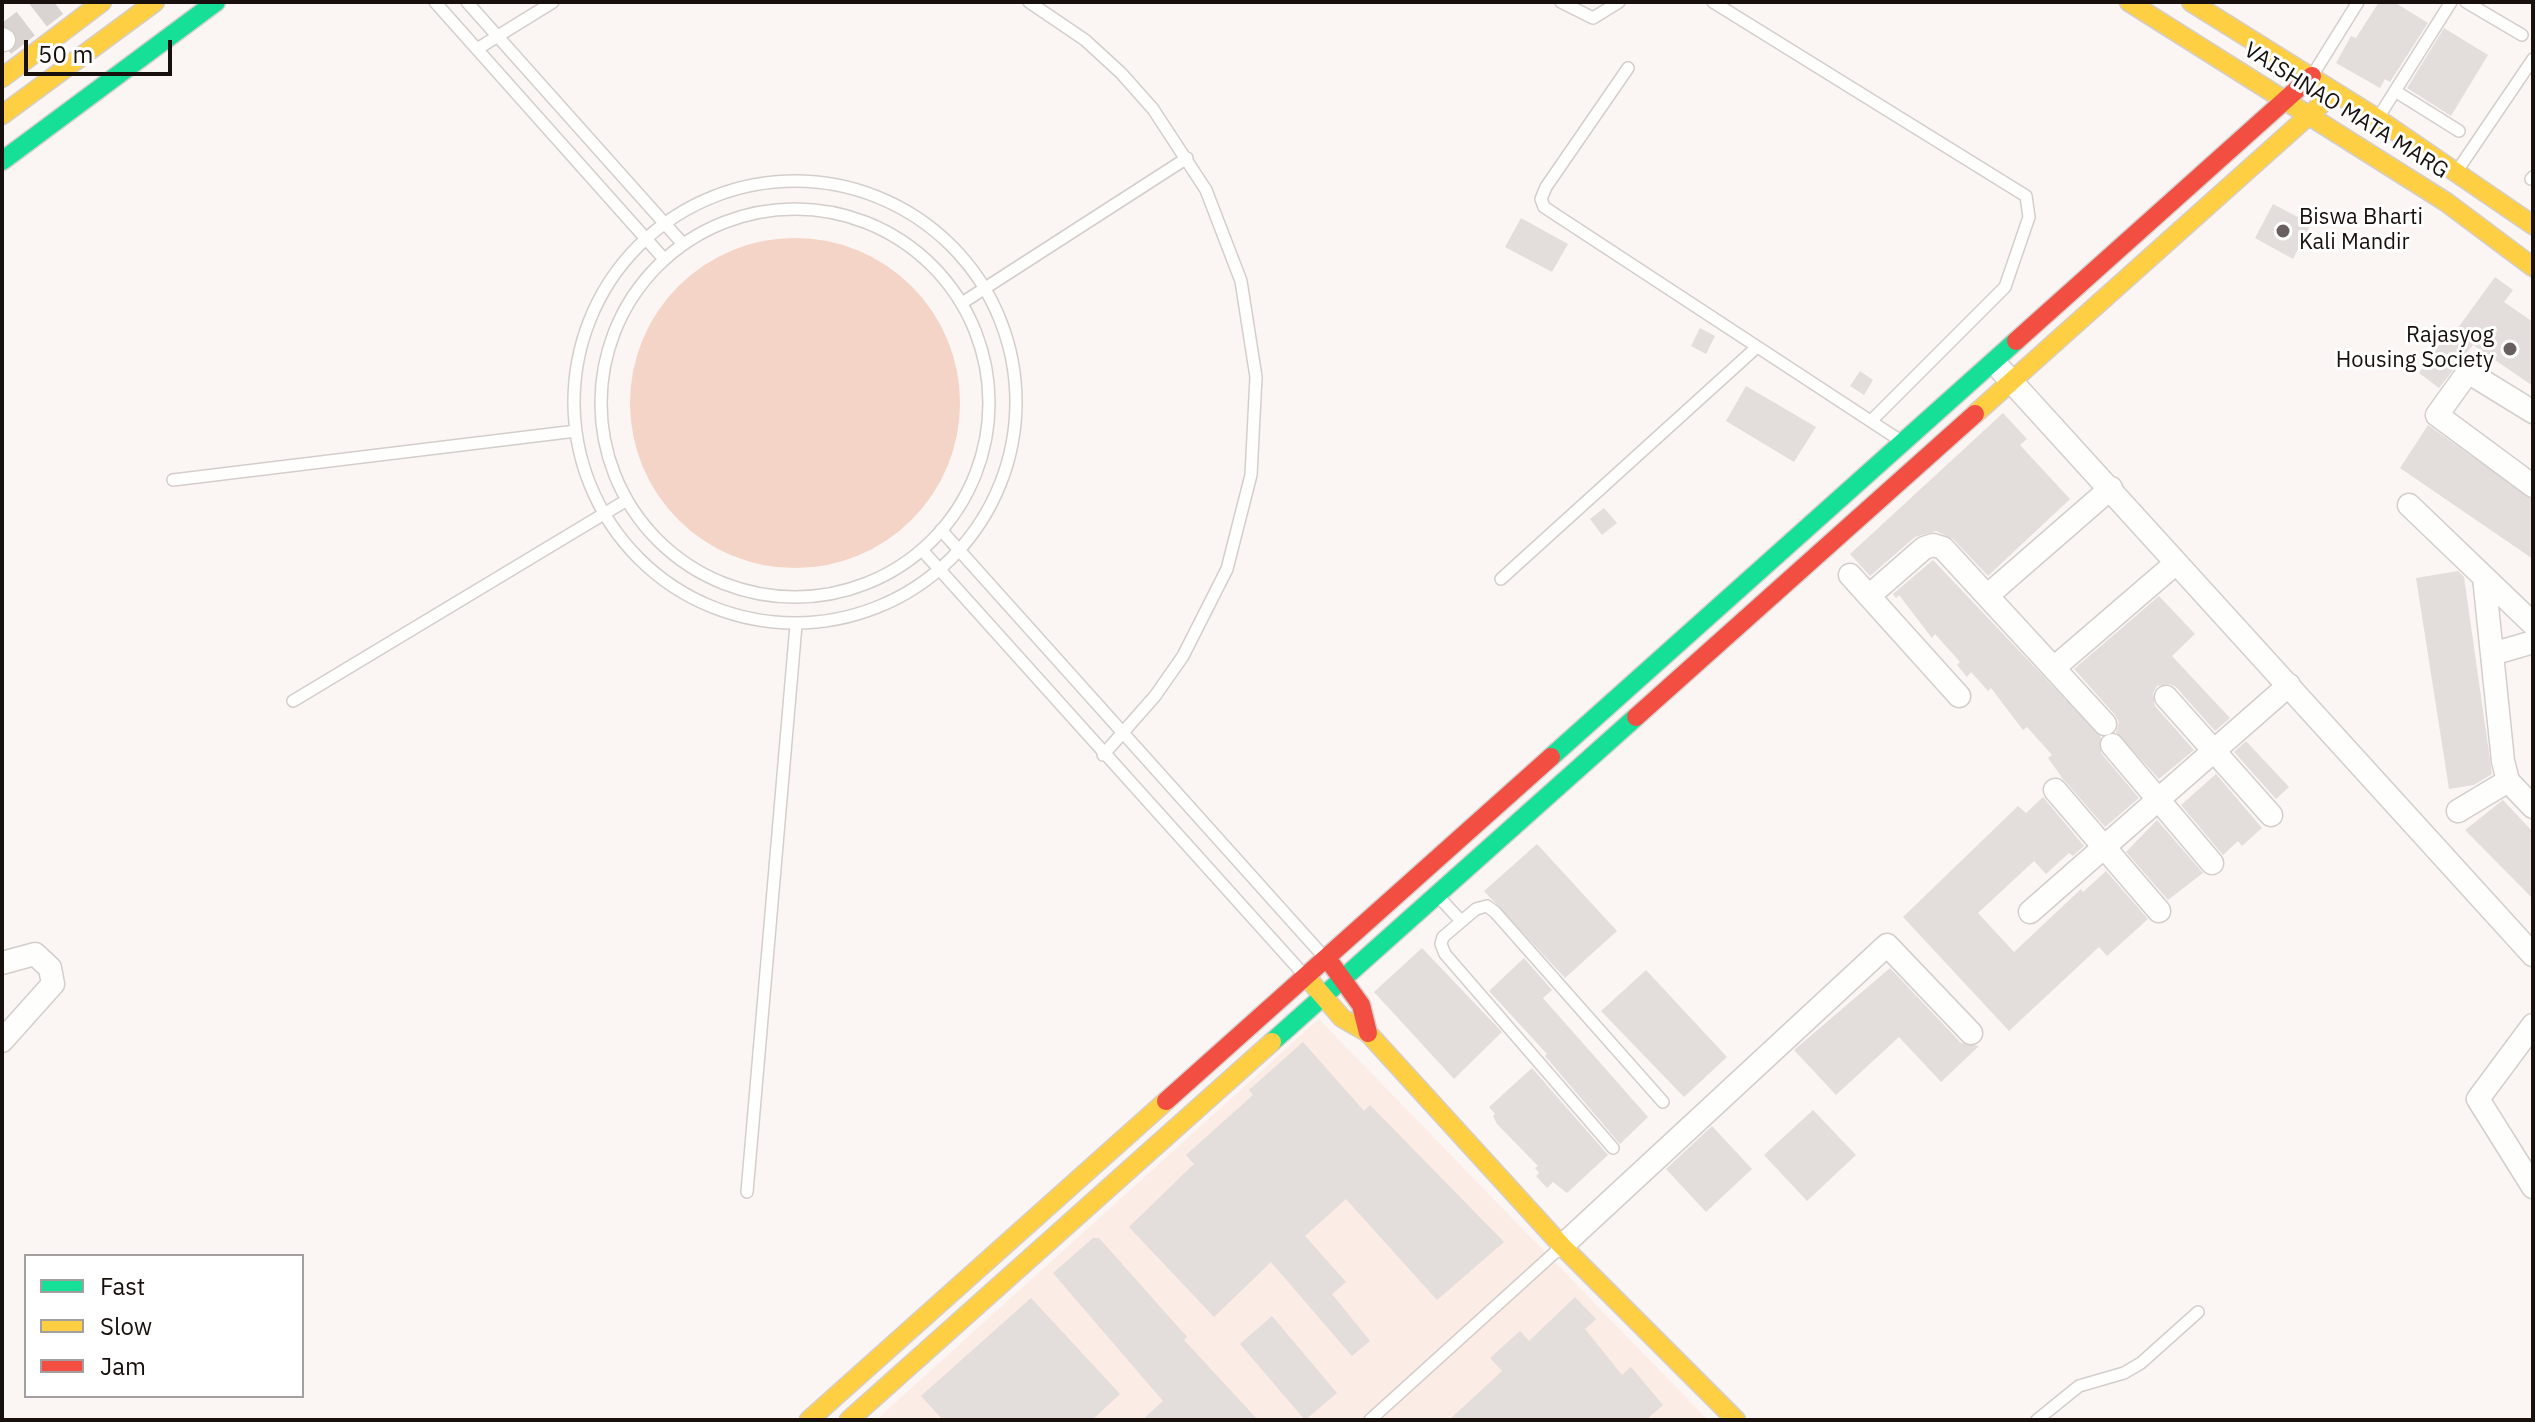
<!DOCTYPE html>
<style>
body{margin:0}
#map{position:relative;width:2535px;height:1422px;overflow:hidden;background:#fbf6f4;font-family:"IBM Plex Sans",sans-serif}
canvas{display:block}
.frame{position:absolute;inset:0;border:4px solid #17100d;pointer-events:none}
.legend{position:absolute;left:24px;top:1254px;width:280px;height:144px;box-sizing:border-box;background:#fff;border:2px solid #a29f9e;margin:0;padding:10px 14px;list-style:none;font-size:24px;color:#17100d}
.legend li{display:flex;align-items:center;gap:16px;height:40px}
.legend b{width:40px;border:2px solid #a29f9e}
.scale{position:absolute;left:24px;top:40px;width:148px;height:36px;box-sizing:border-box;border:4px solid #17100d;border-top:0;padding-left:10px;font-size:24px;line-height:28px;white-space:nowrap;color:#17100d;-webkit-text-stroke:6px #fff;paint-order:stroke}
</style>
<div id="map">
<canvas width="2535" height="1422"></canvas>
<div class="frame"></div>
<ul class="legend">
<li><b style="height:10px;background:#16e098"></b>Fast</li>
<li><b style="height:10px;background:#ffcf43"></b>Slow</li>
<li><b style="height:10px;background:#f24e42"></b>Jam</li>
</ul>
<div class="scale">50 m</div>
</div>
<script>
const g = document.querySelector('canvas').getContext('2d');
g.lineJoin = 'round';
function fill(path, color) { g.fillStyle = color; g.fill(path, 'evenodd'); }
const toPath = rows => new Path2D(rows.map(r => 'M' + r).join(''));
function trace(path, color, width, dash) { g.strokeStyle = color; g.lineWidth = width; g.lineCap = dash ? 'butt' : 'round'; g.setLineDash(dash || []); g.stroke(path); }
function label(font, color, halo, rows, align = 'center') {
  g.font = font + ' "IBM Plex Sans",sans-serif'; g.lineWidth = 6; g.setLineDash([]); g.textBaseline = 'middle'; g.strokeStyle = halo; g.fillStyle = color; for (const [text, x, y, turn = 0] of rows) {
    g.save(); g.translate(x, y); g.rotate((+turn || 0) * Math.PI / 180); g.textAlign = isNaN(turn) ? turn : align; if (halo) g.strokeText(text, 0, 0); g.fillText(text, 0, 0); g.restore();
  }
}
fill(toPath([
 [1319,1019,1708,1420,876,1420]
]), '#fcece6');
fill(toPath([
 '630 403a165 165 0 1 1 330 0a165 165 0 1 1-330 0Z'
]), '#f4d4c6');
fill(toPath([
 [2379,2,2394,2,2428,23,2390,82,2385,79,2380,88,2336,63,2351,36,2356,38],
 [2444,28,2488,55,2451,116,2407,88],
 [2273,204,2311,224,2293,259,2255,238],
 [1521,218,1568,244,1552,272,1505,247],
 [2495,277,2513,290,2504,302,2533,322,2533,386,2473,345,2439,388,2419,373,2446,336,2450,339],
 [1700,328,1715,336,1706,354,1691,346],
 [1860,371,1873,380,1864,395,1850,386],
 [1746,386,1816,427,1794,462,1726,421],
 [2003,413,2027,439,2020,445,2070,499,1988,576,1953,539,1936,531,1915,537,1870,576,1850,554],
 [2428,425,2533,500,2533,559,2400,468],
 [1604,508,1617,523,1602,535,1590,519],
 [1933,560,2101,737,2101,753,2139,798,2105,827,2063,779,2048,758,2052,755,2027,727,2023,730,1991,688,1988,691,1971,672,1967,677,1957,665,1960,662,1935,634,1932,638,1899,595,1896,598,1893,594],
 [2458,571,2464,577,2492,774,2474,785,2449,789,2416,578],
 [2159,596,2195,634,2172,656,2230,718,2215,731,2176,687,2170,684,2157,686,2153,693,2155,706,2194,750,2159,779,2116,732,2119,722,2115,715,2074,669],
 [2246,741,2289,787,2276,799,2234,752],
 [2216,774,2262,828,2242,846,2238,841,2223,855,2181,805],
 [2043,797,2084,846,2073,856,2069,853,2046,874,2034,861,1978,913,2014,952,2081,889,2083,892,2106,871,2148,919,2107,956,2099,947,2009,1031,1903,917,2018,806,2026,813],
 [2503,800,2533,832,2533,899,2465,830],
 [2157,820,2203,873,2168,900,2126,852],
 [1537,844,1617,931,1565,978,1484,891],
 [1422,948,1502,1032,1454,1079,1374,992],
 [1524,958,1552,990,1543,998,1648,1117,1620,1144,1545,1056,1547,1054,1489,991],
 [1890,968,1961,1043,1979,1046,1941,1082,1899,1037,1836,1095,1794,1050],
 [1646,970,1727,1057,1684,1097,1601,1011],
 [1303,1042,1364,1111,1370,1105,1504,1242,1437,1300,1346,1199,1305,1236,1346,1282,1332,1294,1370,1341,1352,1356,1271,1262,1214,1317,1129,1227,1194,1164,1186,1155,1253,1095,1249,1090],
 [1532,1068,1608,1155,1567,1193,1553,1182,1547,1188,1536,1176,1539,1173,1535,1168,1538,1166,1497,1124,1493,1116,1495,1114,1489,1107],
 [1813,1110,1856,1155,1807,1201,1764,1155],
 [1712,1126,1752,1169,1706,1212,1666,1169],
 [1093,1238,1099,1238,1187,1337,1184,1340,1258,1420,1142,1420,1163,1401,1053,1273],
 [1575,1297,1596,1319,1585,1329,1622,1375,1631,1367,1663,1405,1646,1420,1449,1420,1502,1371,1490,1358,1520,1331,1529,1341],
 [1031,1298,1120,1394,1092,1420,943,1420,921,1396],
 [1272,1316,1337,1393,1305,1420,1240,1344]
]), '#e3dddb');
trace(toPath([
 [2,42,54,2]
]), '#d9d4d1', 30, [30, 15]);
const lane = toPath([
 [435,2,664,259],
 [467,2,683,244],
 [1029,2,1085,40,1121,73,1153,109,1206,190,1241,281,1256,377,1251,475,1227,569,1183,656,1155,696,1103,755],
 [1561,2,1593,18,1619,2],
 [1713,2,2026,196,2029,217,2005,287,1871,421],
 [2466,2,2522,35],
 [477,49,553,2],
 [1628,68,1546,187,1541,199,1544,207,1901,441],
 [2312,76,2358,2],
 [2395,91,2459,131],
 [2378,118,2451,2],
 [2457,171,2533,59],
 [2531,179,2533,177],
 '574 402a221 221 0 1 1 442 0a221 221 0 1 1-442 0Z',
 '601 403a194 194 0 1 1 388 0a194 194 0 1 1-388 0Z',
 [962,303,1187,158],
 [173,480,576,431],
 [941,530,1325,958],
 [922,550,1305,976],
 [1501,579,1757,347],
 [293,701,627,500],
 [1437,895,1461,921],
 [1613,1148,1445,954,1441,944,1443,937,1476,909,1487,906,1495,912,1663,1102],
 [747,1192,796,625],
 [1370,1420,1562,1246],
 [2037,1420,2079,1386,2124,1373,2141,1363,2198,1312]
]);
const street = toPath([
 [2,39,4,40],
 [2001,370,2533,955],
 [2533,412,2468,372,2437,415,2533,486],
 [2409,505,2533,624],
 [1850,575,1959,696],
 [2484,577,2503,761,2508,781,2533,807],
 [1988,595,2111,488],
 [1869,596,1924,548,1933,545,1943,548,2105,724],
 [2492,654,2533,642],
 [2055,667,2176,563],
 [2166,697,2271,815],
 [2112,745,2212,863],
 [2055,790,2159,911],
 [2458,811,2508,781],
 [2030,912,2289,685],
 [2,963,35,954,50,968,53,984,2,1041],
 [2533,1025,2478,1099,2533,1187],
 [1562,1246,1887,945,1971,1033]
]);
const fast = toPath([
 [2,161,216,2],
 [1551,757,2016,341],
 [1272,1042,1636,717]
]);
const slow = toPath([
 [2129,2,2446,202,2533,267],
 [2191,2,2378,119,2533,225],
 [2,78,102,2],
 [2,115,155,2],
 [1975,414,2335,92],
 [1310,981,1342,1018,1368,1033,1562,1246,1736,1420],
 [809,1420,1166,1101],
 [849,1420,1272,1042]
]);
const jam = toPath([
 [2016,341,2312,76],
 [1636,717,1975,414],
 [1332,965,1361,1005,1368,1033],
 [1166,1101,1551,757]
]);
trace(lane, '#d4cecb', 14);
trace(street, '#d4cecb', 25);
trace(fast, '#d4cecb', 21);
trace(slow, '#d4cecb', 21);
trace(jam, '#d4cecb', 21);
trace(lane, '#fefefd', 11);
trace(street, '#fefefd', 22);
trace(fast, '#16e098', 18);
trace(slow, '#ffcf43', 18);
trace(jam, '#f24e42', 18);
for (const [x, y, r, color] of [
 [2283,231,8,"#67605e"],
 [2510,349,8,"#67605e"]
]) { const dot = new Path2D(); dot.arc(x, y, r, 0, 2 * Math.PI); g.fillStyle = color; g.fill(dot); trace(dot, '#fff', 3); }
label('22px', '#17100d', '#fff', [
 ["VAISHNAO MATA MARG",2346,111,32]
]);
label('22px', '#17100d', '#fff', [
 ["Biswa Bharti",2299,218],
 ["Kali Mandir",2299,243],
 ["Rajasyog",2494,336,"right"],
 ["Housing Society",2494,361,"right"]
], 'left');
</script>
